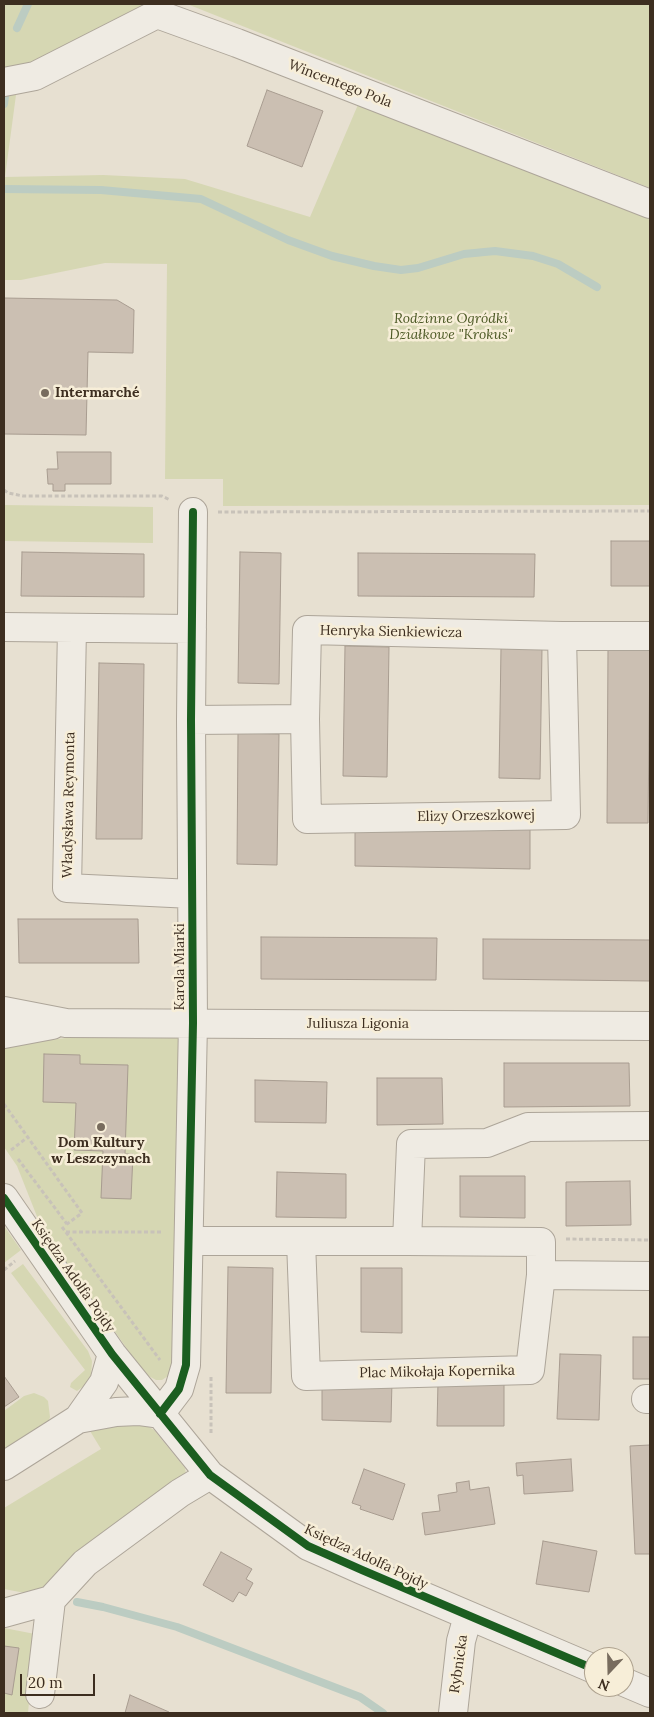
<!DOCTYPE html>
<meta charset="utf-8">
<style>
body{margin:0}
#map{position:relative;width:654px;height:1717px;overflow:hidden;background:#e7e0d1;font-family:Lora,serif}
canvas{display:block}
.frame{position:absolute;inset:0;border:5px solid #3d2e20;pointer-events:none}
.north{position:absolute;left:584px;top:1647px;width:50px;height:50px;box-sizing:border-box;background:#f7eed8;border:1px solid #ada18e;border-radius:50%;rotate:201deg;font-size:14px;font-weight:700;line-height:20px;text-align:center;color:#3d2e20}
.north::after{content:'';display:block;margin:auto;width:18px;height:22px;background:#786c5e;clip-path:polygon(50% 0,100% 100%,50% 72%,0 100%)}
.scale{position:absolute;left:20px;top:1674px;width:75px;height:22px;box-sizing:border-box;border:2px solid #3d2e20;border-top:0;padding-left:6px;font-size:15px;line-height:18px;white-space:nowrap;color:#3d2e20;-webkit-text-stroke:4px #f7eed8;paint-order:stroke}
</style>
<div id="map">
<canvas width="654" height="1717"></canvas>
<div class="frame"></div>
<div class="north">N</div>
<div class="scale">20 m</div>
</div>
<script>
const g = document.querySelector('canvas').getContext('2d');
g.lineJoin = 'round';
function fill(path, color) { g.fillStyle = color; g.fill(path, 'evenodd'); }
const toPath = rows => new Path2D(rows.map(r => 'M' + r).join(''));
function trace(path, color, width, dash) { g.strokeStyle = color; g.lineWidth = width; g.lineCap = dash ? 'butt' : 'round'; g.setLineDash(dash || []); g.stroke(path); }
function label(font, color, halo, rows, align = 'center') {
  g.font = font + ' Lora,serif'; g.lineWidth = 5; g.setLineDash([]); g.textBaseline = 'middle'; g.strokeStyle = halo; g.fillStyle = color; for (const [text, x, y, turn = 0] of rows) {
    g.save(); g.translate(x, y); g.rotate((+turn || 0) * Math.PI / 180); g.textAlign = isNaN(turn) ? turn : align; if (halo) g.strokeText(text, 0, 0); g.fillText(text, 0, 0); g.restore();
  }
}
fill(toPath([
 [4,4,144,4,33,64,4,70],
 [187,4,650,4,650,188],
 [18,80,5,177,103,175,185,179,310,217,360,100,650,214,650,505,223,506,223,479,165,479,167,264,105,263,21,280,4,280,4,83],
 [4,505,153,507,153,543,4,541],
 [91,1035,178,1036,181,1039,181,1057,177,1070,177,1095,180,1114,174,1369,168,1376,162,1380,156,1380,145,1374,42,1229,17,1166,4,1147,4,1042,41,1041],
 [4,1226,21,1250,4,1263],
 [23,1264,88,1351,92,1361,91,1378,88,1383,77,1391,70,1387,71,1383,85,1370,11,1273],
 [34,1393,44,1397,48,1401,50,1417,48,1424,8,1448,4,1447,4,1411,24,1396],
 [141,1422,154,1430,185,1468,186,1474,54,1585,25,1593,4,1589,4,1508,101,1449,90,1431,103,1423],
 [4,1628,35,1634,28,1713,4,1713]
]), '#d6d7b3');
trace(toPath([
 [17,28,28,4],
 [4,104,5,97],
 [4,189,101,190,201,199,288,240,332,256,374,266,401,270,418,268,464,254,495,251,533,256,558,264,597,287],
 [77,1602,103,1607,177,1627,360,1697,383,1713]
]), '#bcccc2', 8);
const building = toPath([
 [267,90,323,111,302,167,247,146,267,90],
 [4,298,117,300,134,310,133,353,88,352,86,435,4,434,4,298],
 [57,452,111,452,111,484,65,484,65,491,53,491,53,484,48,484,47,469,58,469,57,452],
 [611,541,650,541,650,586,611,586,611,541],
 [22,552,144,554,144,597,21,596,22,552],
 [240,552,281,553,279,684,238,683,240,552],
 [358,553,535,554,534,597,358,596,358,553],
 [345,646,389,647,387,777,343,776,345,646],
 [501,648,542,648,540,779,499,778,501,648],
 [608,648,650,648,648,823,607,823,608,648],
 [99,663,144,664,142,839,96,839,99,663],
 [238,733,279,734,277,865,237,864,238,733],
 [355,824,530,827,530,869,355,866,355,824],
 [18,919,138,919,139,963,19,963,18,919],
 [261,937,437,938,436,980,261,979,261,937],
 [483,939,650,940,650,981,483,979,483,939],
 [44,1054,80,1055,80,1064,128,1065,125,1154,133,1154,131,1199,101,1198,103,1151,74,1150,76,1103,43,1102,44,1054],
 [504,1063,629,1063,630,1106,504,1107,504,1063],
 [377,1078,442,1078,443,1124,377,1125,377,1078],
 [255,1080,327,1082,326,1123,255,1122,255,1080],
 [277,1172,346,1174,346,1218,276,1217,277,1172],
 [460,1176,525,1176,525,1218,460,1217,460,1176],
 [630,1181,631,1225,566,1226,566,1182,630,1181],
 [228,1267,273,1268,271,1393,226,1393,228,1267],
 [361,1268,402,1268,402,1333,361,1332,361,1268],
 [633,1337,650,1337,650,1379,633,1379,633,1337],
 [560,1354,601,1355,599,1420,557,1419,560,1354],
 [4,1376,19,1397,4,1407,4,1376],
 [322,1379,392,1381,391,1422,322,1420,322,1379],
 [438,1382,504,1383,504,1426,437,1426,438,1382],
 [650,1445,650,1554,635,1554,630,1446,650,1445],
 [571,1459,573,1491,524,1494,523,1475,517,1476,516,1463,571,1459],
 [364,1469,405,1484,393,1520,360,1509,361,1506,352,1503,364,1469],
 [469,1481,470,1490,489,1487,495,1524,425,1535,422,1513,440,1511,438,1495,457,1492,456,1483,469,1481],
 [543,1541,597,1551,589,1592,536,1584,543,1541],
 [221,1552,252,1569,246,1579,253,1583,246,1596,239,1592,233,1602,203,1585,221,1552],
 [4,1646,19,1648,12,1695,4,1693,4,1646],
 [130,1695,169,1712,169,1713,125,1713,130,1695]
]);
fill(building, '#cbbfb2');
trace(building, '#a89c90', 1);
const minor = toPath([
 [4,82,35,76,157,14,237,43,650,204],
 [4,627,192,629],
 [72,628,67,888,192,894],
 [305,719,307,819,566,815,562,636],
 [191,720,305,719,307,630,562,636,650,636],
 [4,1011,66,1023,650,1026],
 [4,1034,52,1025],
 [4,1198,112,1354,210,1475,308,1546,362,1570,594,1669],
 [189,1241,407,1241,411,1144,487,1143,528,1127,650,1126],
 [301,1241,306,1376,530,1370,541,1275,541,1242,407,1241],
 [541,1275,650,1276],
 [646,1399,650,1399],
 [160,1414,179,1389,186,1365,193,1023,191,720,193,512],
 [78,1419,104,1382,112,1354],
 [4,1466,78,1419,116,1412,138,1411,160,1414],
 [4,1613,51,1600,85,1563,180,1493,210,1475],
 [624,1682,650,1693],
 [40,1694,51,1600],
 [453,1713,461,1641,468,1616]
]);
trace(minor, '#ada599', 30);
trace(toPath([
 [4,490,8,493,23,496,162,496,170,500],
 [218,512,650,511],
 [4,1104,82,1213,67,1224],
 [11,1150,28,1137],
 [18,1159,67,1224,66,1225],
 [62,1227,160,1360],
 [66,1232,162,1232],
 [566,1239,650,1240],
 [4,1270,15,1261],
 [211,1433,211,1376]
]), '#c8c2b9', 3, [4, 2.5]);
trace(minor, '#efebe3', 28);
trace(toPath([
 [4,1198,112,1354,210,1475,308,1546,362,1570,594,1669],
 [160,1414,179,1389,186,1365,193,1023,191,720,193,512]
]), '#1b5e20', 8);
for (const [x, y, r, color] of [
 [45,393,5,"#786c5e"],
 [101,1127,5,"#786c5e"]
]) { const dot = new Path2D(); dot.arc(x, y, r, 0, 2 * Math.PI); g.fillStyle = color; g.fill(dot); trace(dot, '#f7eed8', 2); }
label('14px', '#3d2e20', '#f7eed8', [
 ["Wincentego Pola",340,84,21],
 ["Henryka Sienkiewicza",391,632,1],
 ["Władysława Reymonta",69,805,-89],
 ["Elizy Orzeszkowej",476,816,-1],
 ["Karola Miarki",180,967,-90],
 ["Juliusza Ligonia",358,1024],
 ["Księdza Adolfa Pojdy",73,1276,55],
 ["Plac Mikołaja Kopernika",437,1372,-1],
 ["Księdza Adolfa Pojdy",366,1557,25],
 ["Rybnicka",459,1664,-82]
]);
label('italic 14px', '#4d5a26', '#f7eed8', [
 ["Rodzinne Ogródki",451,319],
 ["Działkowe \"Krokus\"",451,335]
]);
label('bold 14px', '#3d2e20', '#f7eed8', [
 ["Intermarché",55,393],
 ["Dom Kultury",101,1143,"center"],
 ["w Leszczynach",101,1159,"center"]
], 'left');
</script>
